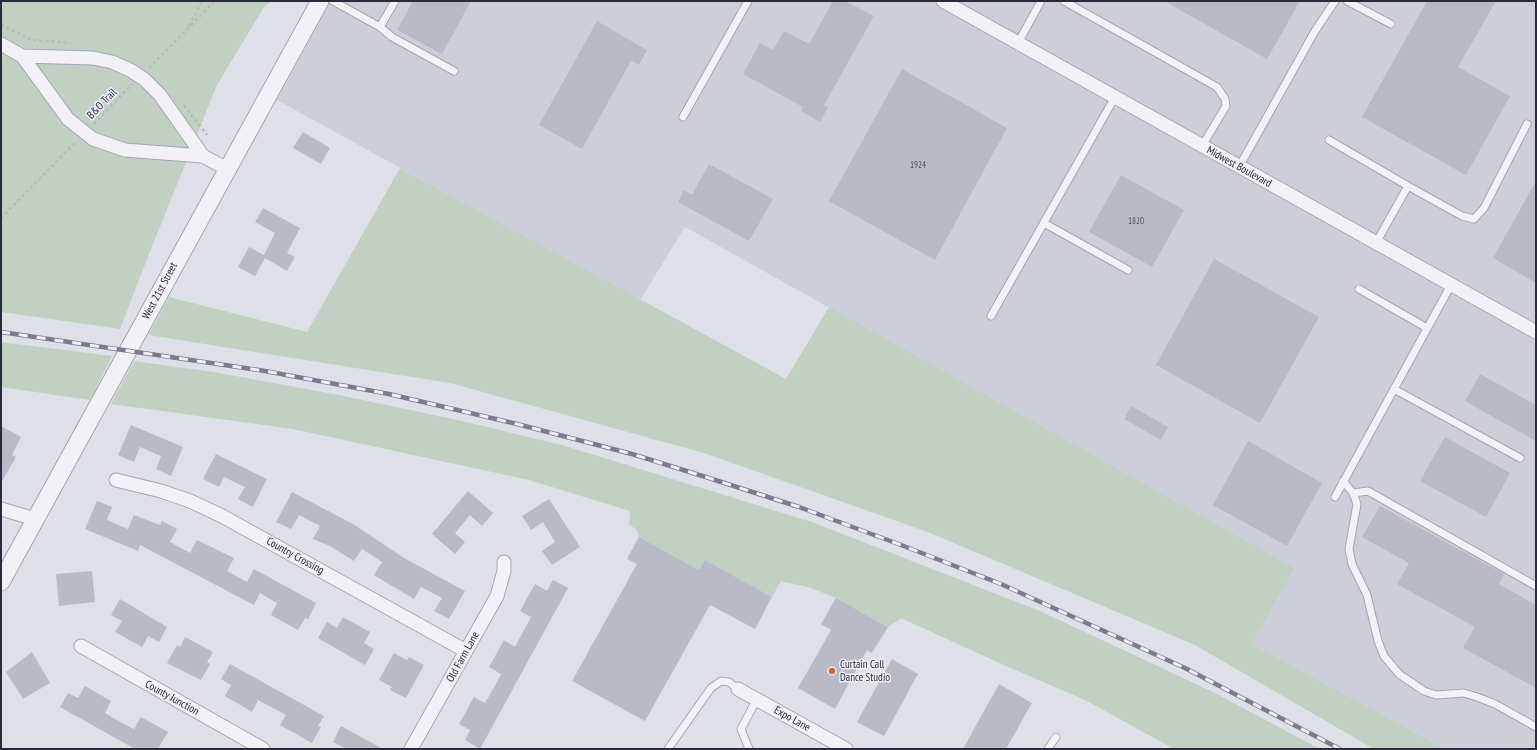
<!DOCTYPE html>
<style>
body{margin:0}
#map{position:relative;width:1537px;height:750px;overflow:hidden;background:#dfdfe7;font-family:"PT Sans Narrow",sans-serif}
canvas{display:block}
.frame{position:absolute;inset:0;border:2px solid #2a2a3c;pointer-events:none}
</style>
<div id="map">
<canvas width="1537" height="750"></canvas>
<div class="frame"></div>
</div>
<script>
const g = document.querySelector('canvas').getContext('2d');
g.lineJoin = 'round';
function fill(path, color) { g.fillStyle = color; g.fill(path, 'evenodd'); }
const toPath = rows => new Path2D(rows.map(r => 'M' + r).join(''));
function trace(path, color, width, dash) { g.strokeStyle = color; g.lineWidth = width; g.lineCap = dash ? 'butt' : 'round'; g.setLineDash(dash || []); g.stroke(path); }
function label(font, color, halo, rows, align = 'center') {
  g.font = font + ' "PT Sans Narrow",sans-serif'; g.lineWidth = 3; g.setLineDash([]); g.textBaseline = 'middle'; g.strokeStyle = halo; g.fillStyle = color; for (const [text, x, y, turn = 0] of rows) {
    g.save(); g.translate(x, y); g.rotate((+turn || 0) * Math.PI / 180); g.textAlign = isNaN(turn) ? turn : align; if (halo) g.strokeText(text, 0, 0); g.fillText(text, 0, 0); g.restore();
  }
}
fill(toPath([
 [331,1,1536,1,1536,749,1446,749,1252,644,1295,568,685,227,640,300,277,100]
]), '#ceced8');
fill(toPath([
 [1,1,272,1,264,7,217,85,149,254,120,329,1,312],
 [400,168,786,379,829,307,1295,568,1252,644,1446,749,1374,749,1195,645,928,532,704,453,450,383,148,335,169,297,307,332],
 [1,342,112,356,90,400,1,387],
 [134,361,214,372,344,396,462,421,562,445,812,522,1040,611,1211,691,1320,749,1174,749,1085,700,1006,666,901,618,888,627,836,598,811,588,781,581,772,597,705,560,699,570,639,537,636,529,629,525,630,511,529,480,293,429,111,404]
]), '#c1d0c3');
fill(toPath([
 [413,1,471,1,442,54,397,30],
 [833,1,845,1,874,16,824,105,828,107,820,122,801,111,803,107,743,74,760,43,773,50,784,31,809,44],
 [1164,1,1300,1,1267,59],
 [1427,1,1496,1,1458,67,1510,96,1466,175,1362,117],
 [597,21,647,50,639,65,631,61,582,149,539,125],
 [902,69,1007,128,935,260,829,201],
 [303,132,330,148,321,164,293,148],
 [709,164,773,199,749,241,678,202,684,190,692,195],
 [1121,175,1184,210,1152,267,1089,232],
 [1536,181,1536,283,1493,258],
 [263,208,300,228,287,253,295,257,287,271,265,258,255,276,238,267,249,247,264,255,275,233,255,222],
 [1214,259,1319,317,1260,423,1156,365],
 [1480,374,1536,405,1536,441,1465,401],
 [1131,406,1168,427,1161,440,1124,419],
 [131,425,183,447,171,476,156,469,161,456,140,447,134,462,118,455],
 [1,426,21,437,12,455,16,457,1,483],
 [1445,437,1510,473,1486,517,1420,481],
 [1248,441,1322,483,1287,546,1213,505],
 [216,454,267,479,253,507,238,499,245,487,224,477,219,487,203,479],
 [468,491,493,513,482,526,470,515,455,533,465,542,455,554,432,534],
 [292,492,353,524,404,558,465,591,449,619,434,611,442,598,421,587,414,599,374,575,382,562,362,549,354,561,328,545,313,539,320,526,299,515,291,529,276,522],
 [549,499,580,547,552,565,542,551,555,542,543,522,531,530,522,516],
 [97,501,112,507,107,520,128,529,134,515,160,525,162,521,177,529,170,542,190,553,197,540,234,558,227,571,247,582,254,569,316,603,308,619,305,618,298,630,271,615,277,603,260,593,254,605,140,545,138,551,85,529],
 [1380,506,1504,574,1499,584,1536,605,1536,688,1463,648,1475,627,1397,584,1409,563,1362,537],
 [639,537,699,570,705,560,772,597,755,629,710,605,645,721,572,681,637,564,627,559],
 [92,571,95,602,59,606,56,574],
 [553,580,568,588,480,749,465,740,470,730,459,724,474,697,485,703,496,684,501,674,489,667,504,640,515,647,531,617,520,611,535,584,547,591],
 [836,598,888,627,872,653,867,650,835,709,798,688,831,630,821,624],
 [120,599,167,627,159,642,148,636,142,647,115,632,122,621,111,615],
 [343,617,370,632,364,643,374,649,365,665,318,638,327,622,337,628],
 [185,637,213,652,207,662,210,664,201,680,167,663,177,645,180,647],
 [32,652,50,683,23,699,6,672],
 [394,653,407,660,409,657,424,665,406,698,390,690,392,687,379,680],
 [892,659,918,674,884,736,857,722],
 [230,664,324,716,318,726,321,727,312,743,280,725,286,715,258,700,252,712,225,696,231,685,221,679],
 [999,684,1032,703,1006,749,963,749],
 [85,686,111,701,105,713,124,724,134,729,141,717,168,732,158,749,135,749,60,707,68,693,78,698],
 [341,726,383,749,346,749,333,742]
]), '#babac6');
const service = toPath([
 [333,1,380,27,395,1],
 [1064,1,1217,87,1225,99,1226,106,1202,146],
 [1347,1,1391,24],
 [380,27,392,37,454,71],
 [1018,43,1041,1],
 [683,117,748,1],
 [1329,140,1408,186],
 [1239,167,1315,31,1335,1],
 [1044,223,1128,270],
 [1376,243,1408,186,1462,216,1474,219,1484,208,1527,124],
 [1359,289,1427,328],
 [991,316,1115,97],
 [1394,389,1520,458],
 [1343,481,1353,493,1357,504,1349,549,1352,564,1367,595,1378,641,1384,656,1399,674,1424,691,1436,695,1464,693,1477,697,1495,704,1536,727],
 [1353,493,1368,491,1536,586],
 [1335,497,1451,285],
 [668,749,711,688,721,681,729,682,738,689],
 [749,749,741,729,757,699],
 [1048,749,1056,737]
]);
const minor = toPath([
 [943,1,1536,332],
 [1,44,22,56,68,119,93,139,125,150,203,156,227,169],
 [22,56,93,58,112,62,130,70,144,79,160,95,203,156],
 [116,480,161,491,190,501,222,516,466,651],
 [1,509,35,519],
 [81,646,263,749],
 [738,689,846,749],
 [411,749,497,596,504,571,504,562]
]);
const tertiary = toPath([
 [1,582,320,1]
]);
trace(service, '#a5a5b0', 9);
trace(minor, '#a5a5b0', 15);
trace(tertiary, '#a5a5b0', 19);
trace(toPath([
 [1,25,32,40,71,43],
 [189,26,202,1],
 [149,68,215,1],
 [184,105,207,135],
 [94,124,132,84],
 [1,218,76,142]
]), '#babac2', 2.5, [3, 3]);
trace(service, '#f2f2f6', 7);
trace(minor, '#f2f2f6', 13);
trace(tertiary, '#f2f2f6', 17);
const rail = toPath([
 [1,332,265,371,389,394,517,424,632,454,712,479,799,507,901,545,1001,584,1185,668,1340,749]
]);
trace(rail, '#7b7b8f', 4.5);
trace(rail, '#efeff5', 3, [9]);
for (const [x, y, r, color] of [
 [832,671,4,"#bf6b51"]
]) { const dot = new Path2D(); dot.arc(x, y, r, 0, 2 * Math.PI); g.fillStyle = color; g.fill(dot); trace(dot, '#efeff5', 1.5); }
label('9px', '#4e4e5e', null, [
 ["1924",918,165],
 ["1820",1136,221]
]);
label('11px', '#2a2a3c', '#efeff5', [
 ["B&O Trail",102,104,-46],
 ["Midwest Boulevard",1239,167,29],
 ["West 21st Street",160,291,-62],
 ["Country Crossing",295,556,29],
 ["Old Farm Lane",463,657,-61],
 ["County Junction",172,698,29],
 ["Expo Lane",792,719,29]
]);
label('11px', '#2a2a3c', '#efeff5', [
 ["Curtain Call",840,665],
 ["Dance Studio",840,678]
], 'left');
</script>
